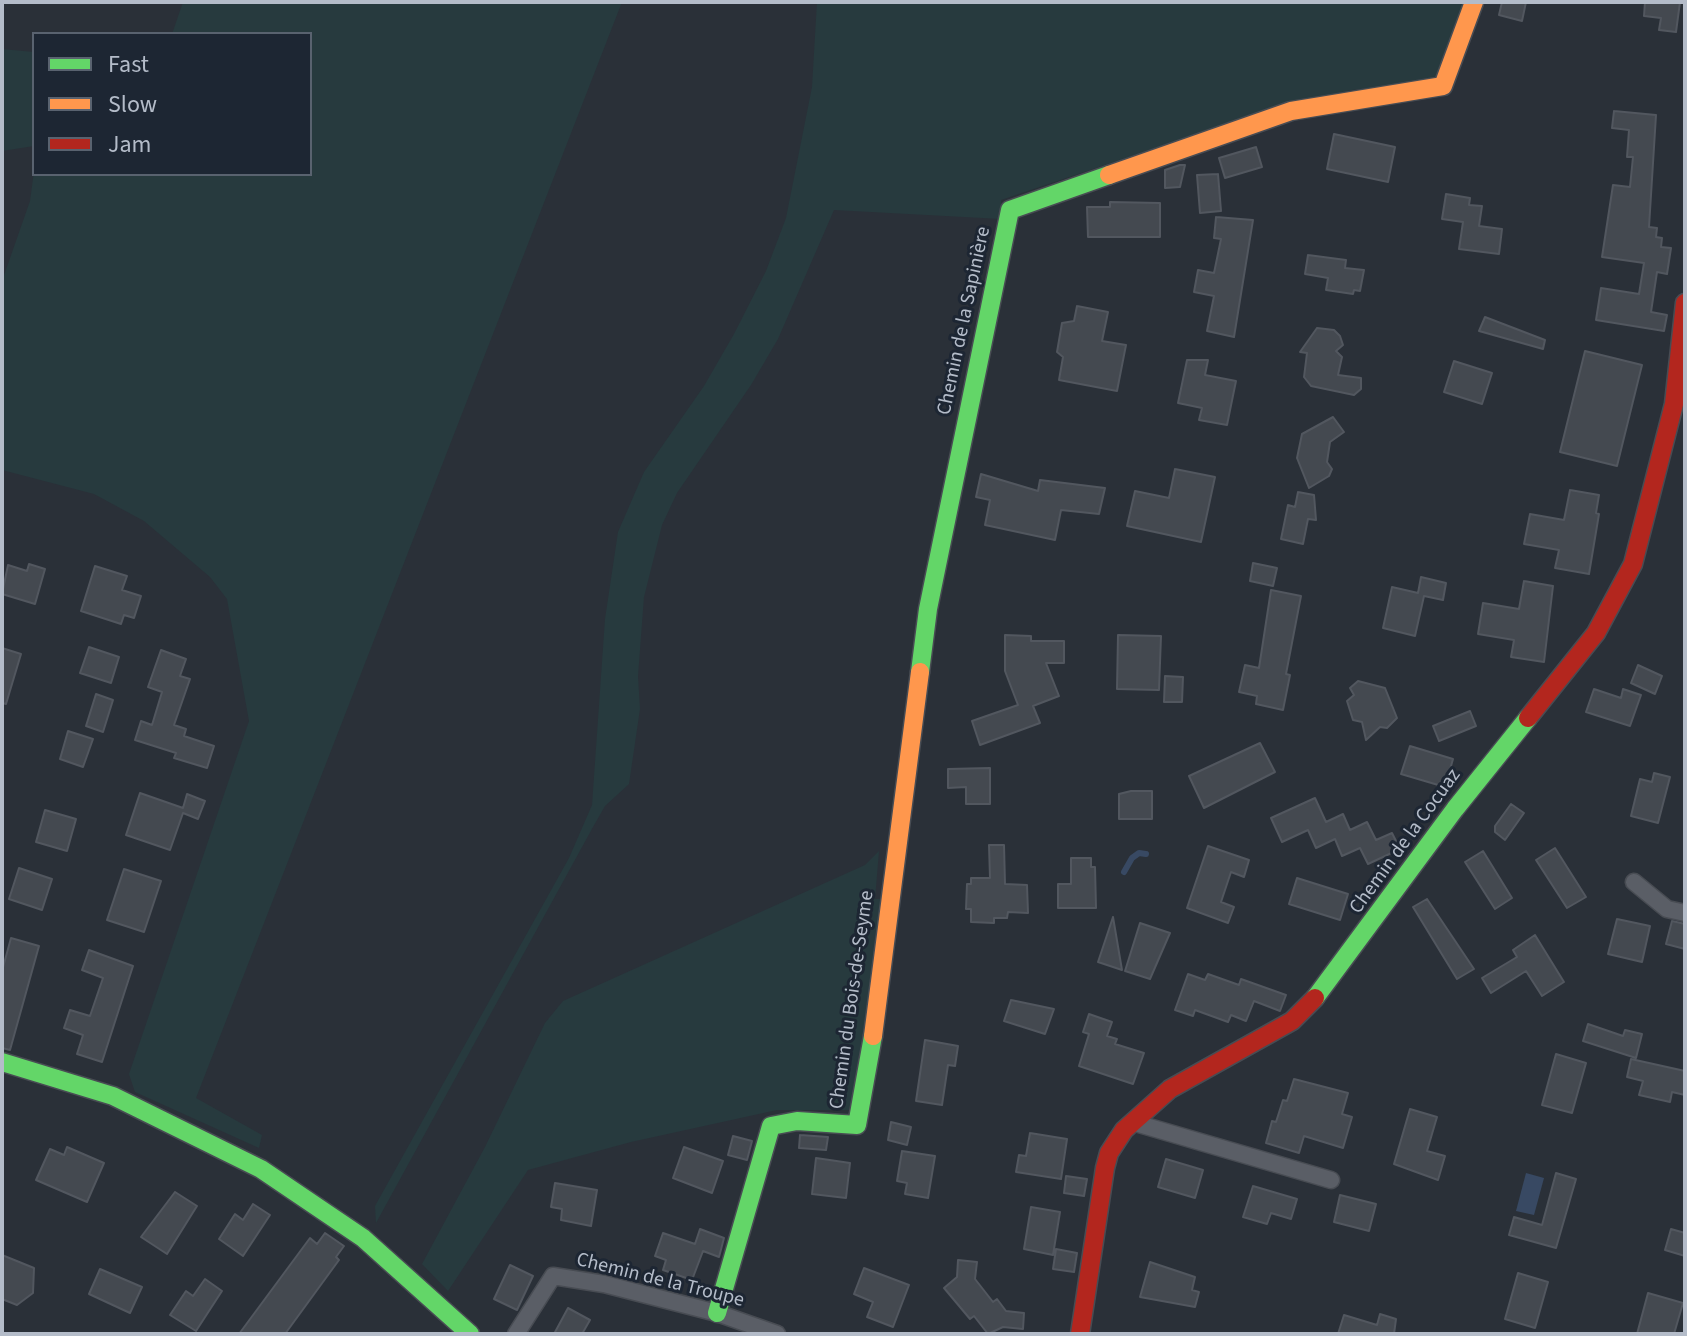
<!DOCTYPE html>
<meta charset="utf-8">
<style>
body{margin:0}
#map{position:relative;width:1687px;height:1336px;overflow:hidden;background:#2a3038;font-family:"Source Sans 3",sans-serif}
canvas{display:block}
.frame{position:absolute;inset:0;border:4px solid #b4bcc9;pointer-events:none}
.legend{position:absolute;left:32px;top:32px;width:280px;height:144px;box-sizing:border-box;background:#1d2633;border:2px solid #59626f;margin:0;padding:10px 14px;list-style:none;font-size:24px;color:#b4bcc9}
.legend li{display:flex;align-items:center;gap:16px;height:40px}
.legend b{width:40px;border:2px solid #59626f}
</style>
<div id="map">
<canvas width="1687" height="1336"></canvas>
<div class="frame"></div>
<ul class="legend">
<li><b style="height:10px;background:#63d668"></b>Fast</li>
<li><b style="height:10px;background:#ff974d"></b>Slow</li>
<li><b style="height:10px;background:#b3261e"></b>Jam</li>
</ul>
</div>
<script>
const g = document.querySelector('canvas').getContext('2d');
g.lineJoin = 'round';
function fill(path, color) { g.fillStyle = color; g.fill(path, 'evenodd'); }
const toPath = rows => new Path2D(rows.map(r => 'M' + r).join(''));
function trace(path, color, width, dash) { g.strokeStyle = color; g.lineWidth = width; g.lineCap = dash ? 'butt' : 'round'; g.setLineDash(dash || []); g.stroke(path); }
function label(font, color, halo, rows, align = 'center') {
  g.font = font + ' "Source Sans 3",sans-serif'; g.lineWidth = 6; g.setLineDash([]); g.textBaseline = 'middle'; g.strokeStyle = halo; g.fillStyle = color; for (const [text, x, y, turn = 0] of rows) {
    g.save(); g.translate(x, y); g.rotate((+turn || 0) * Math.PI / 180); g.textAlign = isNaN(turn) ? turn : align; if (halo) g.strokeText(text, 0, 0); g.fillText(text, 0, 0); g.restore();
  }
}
fill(toPath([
 [183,2,622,2,196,1098,262,1135,259,1148,135,1092,129,1074,249,721,227,599,210,577,144,521,94,494,2,470,2,281,30,201,34,171,310,174,310,34,172,34],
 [817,2,1465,2,1439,82,1352,90,1283,105,1001,200,1001,219,834,210,778,339,751,385,677,493,662,525,644,597,638,676,640,709,629,784,605,806,593,827,376,1223,375,1206,569,858,592,805,605,619,618,532,644,472,704,386,734,334,766,271,786,218,812,87],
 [2,49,34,52,34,146,2,151],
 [879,851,875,899,884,899,864,1057,849,1110,777,1110,631,1142,528,1170,448,1291,422,1264,485,1147,545,1023,563,1001,865,865]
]), '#273a3e');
fill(toPath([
 [1526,1173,1544,1178,1534,1215,1516,1211]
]), '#384963');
trace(toPath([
 [1124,872,1132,858,1139,853,1146,854]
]), '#384963', 6);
const building = toPath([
 [1502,2,1526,2,1522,21,1499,15,1502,2],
 [1645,2,1680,2,1676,32,1659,30,1661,18,1644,16,1645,2],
 [1614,111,1656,115,1649,227,1657,228,1656,237,1662,238,1661,247,1671,248,1667,274,1657,272,1651,312,1667,315,1664,331,1596,320,1601,288,1639,294,1644,263,1602,257,1613,185,1630,187,1633,157,1627,157,1629,130,1612,128,1614,111],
 [1334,134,1395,147,1388,182,1327,169,1334,134],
 [1256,147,1262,167,1225,178,1219,158,1256,147],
 [1180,165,1185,165,1180,187,1165,188,1165,170,1180,165],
 [1218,174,1221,211,1200,213,1197,175,1218,174],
 [1446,194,1470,198,1469,205,1482,206,1479,226,1502,229,1499,254,1459,249,1463,222,1442,219,1446,194],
 [1110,202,1160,203,1160,237,1088,237,1087,207,1110,207,1110,202],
 [1216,217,1253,220,1234,337,1207,331,1214,296,1194,292,1198,270,1214,273,1221,239,1214,238,1216,217],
 [1308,255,1346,260,1345,268,1364,270,1360,291,1354,290,1353,294,1326,290,1328,278,1305,274,1308,255],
 [1077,306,1108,312,1102,341,1126,345,1117,391,1059,380,1063,357,1057,352,1062,323,1074,321,1077,306],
 [1485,317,1545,340,1543,349,1479,331,1485,317],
 [1317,328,1334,330,1340,336,1343,345,1336,351,1342,357,1338,375,1361,378,1361,389,1354,395,1311,386,1304,377,1307,353,1300,352,1317,328],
 [1585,351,1642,365,1617,466,1560,452,1585,351],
 [1187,360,1208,360,1205,375,1236,381,1227,425,1199,420,1202,408,1178,403,1187,360],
 [1454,361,1492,373,1482,404,1444,392,1454,361],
 [1333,417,1344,432,1330,442,1327,462,1332,469,1329,476,1309,488,1297,458,1302,434,1333,417],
 [1175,469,1215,477,1201,542,1127,526,1135,491,1169,498,1175,469],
 [981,474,1038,491,1040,480,1105,488,1099,514,1061,510,1055,540,985,525,990,500,976,497,981,474],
 [1570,490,1599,495,1596,513,1599,514,1589,574,1555,568,1559,550,1524,544,1530,514,1564,520,1570,490],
 [1298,492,1314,495,1316,520,1308,519,1303,544,1281,539,1288,505,1295,507,1298,492],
 [1253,563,1277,568,1273,586,1250,581,1253,563],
 [29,564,45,569,35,604,2,594,8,565,27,571,29,564],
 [95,566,127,576,122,590,141,596,134,618,124,615,121,624,81,611,95,566],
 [1421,577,1446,583,1443,600,1424,596,1415,636,1383,628,1392,587,1418,593,1421,577],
 [1524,581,1553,586,1544,662,1511,657,1514,640,1478,634,1483,603,1519,609,1524,581],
 [1271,590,1301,596,1286,674,1290,675,1283,710,1256,704,1257,696,1239,692,1245,665,1259,668,1271,590],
 [1005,635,1031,636,1031,641,1064,641,1064,663,1046,663,1059,696,1033,706,1040,723,980,745,972,721,1018,705,1005,671,1005,635],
 [1118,635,1161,636,1159,690,1117,689,1118,635],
 [89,647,119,657,111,683,80,673,89,647],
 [2,648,21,654,6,704,2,703,2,648],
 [161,650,186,659,180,676,190,679,174,725,186,729,184,736,214,746,207,768,174,758,176,753,135,740,141,721,152,725,162,692,148,687,161,650],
 [1638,665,1662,676,1655,694,1631,683,1638,665],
 [1165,676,1183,677,1182,702,1164,702,1165,676],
 [1358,681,1385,688,1397,718,1387,728,1380,727,1366,740,1362,722,1353,720,1347,701,1354,695,1350,688,1358,681],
 [1594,689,1621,698,1623,689,1641,695,1630,726,1586,712,1594,689],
 [96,694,113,700,103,732,86,726,96,694],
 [1470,711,1476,726,1439,741,1433,726,1470,711],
 [68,731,93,739,83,767,60,759,68,731],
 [1260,743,1275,772,1204,808,1189,776,1260,743],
 [1410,746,1453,759,1445,787,1401,774,1410,746],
 [990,768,990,804,966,804,966,787,948,788,948,769,990,768],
 [1654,773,1670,777,1658,823,1631,816,1640,779,1652,782,1654,773],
 [1131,791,1152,791,1152,819,1119,819,1119,794,1131,791],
 [140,793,183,808,187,794,205,801,198,819,183,813,170,850,126,835,140,793],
 [1315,798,1326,822,1343,814,1350,830,1367,822,1376,840,1392,833,1400,849,1368,864,1360,848,1342,856,1335,839,1316,848,1308,830,1282,842,1271,818,1315,798],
 [1511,804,1524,813,1505,840,1495,832,1495,826,1511,804],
 [45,810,76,819,67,851,36,842,45,810],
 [989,845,1004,845,1005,884,1027,885,1028,913,1008,912,1007,918,994,918,994,923,971,922,971,909,966,909,967,884,971,884,971,878,990,878,989,845],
 [1208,846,1249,860,1244,877,1231,872,1221,902,1234,907,1228,923,1187,908,1208,846],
 [1555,848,1586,897,1567,908,1536,860,1555,848],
 [1483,851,1512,898,1495,909,1465,862,1483,851],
 [1071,858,1091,858,1091,867,1095,867,1096,908,1058,908,1058,884,1071,884,1071,858],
 [19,868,52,879,42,910,9,899,19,868],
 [124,869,161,881,144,932,107,920,124,869],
 [1297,878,1348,894,1340,920,1289,904,1297,878],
 [1427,899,1474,969,1457,979,1413,907,1427,899],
 [1113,917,1122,970,1098,962,1113,917],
 [1617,919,1650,926,1642,962,1608,954,1617,919],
 [1672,921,1685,924,1685,949,1666,944,1672,921],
 [1140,923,1170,933,1150,979,1125,971,1140,923],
 [1535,935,1564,982,1542,996,1526,971,1491,993,1482,978,1517,957,1513,950,1535,935],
 [11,938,39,946,10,1050,2,1048,2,971,11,938],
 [89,950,133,966,102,1062,77,1054,83,1035,64,1028,70,1010,90,1016,103,978,82,970,89,950],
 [1188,974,1205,980,1208,974,1239,985,1241,979,1286,995,1280,1011,1254,1001,1246,1021,1231,1015,1228,1022,1195,1010,1193,1016,1175,1010,1188,974],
 [1011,1000,1054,1009,1045,1034,1004,1021,1011,1000],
 [1089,1014,1112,1022,1107,1036,1117,1039,1115,1044,1144,1053,1133,1084,1079,1066,1089,1034,1083,1032,1089,1014],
 [1588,1024,1623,1036,1625,1030,1642,1034,1636,1058,1583,1041,1588,1024],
 [925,1040,958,1046,955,1066,948,1065,942,1105,916,1101,925,1040],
 [1556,1054,1586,1063,1572,1113,1542,1105,1556,1054],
 [1631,1059,1685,1071,1685,1095,1672,1092,1670,1102,1639,1095,1643,1081,1627,1077,1631,1059],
 [1294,1079,1348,1093,1342,1114,1352,1117,1343,1148,1304,1136,1299,1153,1266,1143,1272,1121,1276,1122,1283,1100,1287,1101,1294,1079],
 [1410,1109,1437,1117,1427,1151,1445,1156,1438,1180,1394,1164,1410,1109],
 [891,1122,911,1127,907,1145,888,1140,891,1122],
 [1030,1133,1067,1139,1061,1179,1016,1172,1019,1155,1026,1156,1030,1133],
 [800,1135,828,1137,826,1150,799,1148,800,1135],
 [733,1136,752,1141,747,1160,728,1155,733,1136],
 [67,1147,104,1163,87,1202,36,1180,50,1149,64,1155,67,1147],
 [684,1147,723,1161,712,1193,673,1178,684,1147],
 [902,1151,935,1156,928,1198,905,1194,907,1183,897,1181,902,1151],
 [816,1158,850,1163,846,1198,812,1194,816,1158],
 [1166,1159,1203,1170,1195,1198,1158,1187,1166,1159],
 [1556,1173,1576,1179,1556,1248,1509,1235,1514,1217,1542,1225,1556,1173],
 [1066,1176,1087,1179,1084,1196,1064,1193,1066,1176],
 [555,1183,597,1190,591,1226,561,1220,562,1209,551,1207,555,1183],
 [1253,1186,1297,1199,1291,1219,1271,1213,1267,1224,1243,1217,1253,1186],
 [175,1192,197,1206,167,1254,141,1237,175,1192],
 [1340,1195,1376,1204,1369,1231,1334,1222,1340,1195],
 [253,1204,270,1215,243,1256,219,1239,235,1214,243,1220,253,1204],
 [1031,1207,1060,1212,1053,1255,1024,1249,1031,1207],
 [700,1229,724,1238,719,1257,703,1251,692,1280,663,1270,666,1260,655,1256,663,1233,695,1244,700,1229],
 [1671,1229,1685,1233,1685,1256,1665,1250,1671,1229],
 [325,1233,344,1246,336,1257,339,1260,285,1334,239,1334,310,1238,317,1244,325,1233],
 [1056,1249,1077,1253,1074,1272,1053,1269,1056,1249],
 [2,1255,34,1268,33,1293,17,1305,2,1299,2,1255],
 [958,1260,977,1262,975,1279,993,1302,997,1299,1006,1311,1024,1313,1023,1329,1003,1327,988,1334,974,1316,970,1319,944,1288,957,1277,958,1260],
 [1150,1262,1195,1277,1192,1290,1199,1292,1195,1307,1140,1297,1150,1262],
 [510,1265,533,1276,517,1310,494,1299,510,1265],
 [864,1268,909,1285,893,1327,867,1317,873,1302,854,1294,864,1268],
 [100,1269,142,1287,130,1313,89,1294,100,1269],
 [1518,1273,1548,1282,1535,1328,1505,1319,1518,1273],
 [205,1279,222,1291,196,1331,170,1315,186,1291,193,1296,205,1279],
 [1648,1293,1683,1303,1674,1334,1637,1334,1648,1293],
 [568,1308,590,1320,582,1334,554,1334,568,1308],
 [1380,1314,1396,1319,1394,1334,1338,1334,1344,1315,1377,1325,1380,1314]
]);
fill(building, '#444950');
trace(building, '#52575f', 2);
const street = toPath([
 [1634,882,1667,909,1685,913],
 [1132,1122,1331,1180],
 [516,1334,553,1276,604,1284,717,1313,777,1334]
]);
const fast = toPath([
 [920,672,928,609,1010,210,1109,175],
 [1315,998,1455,809,1528,718],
 [2,1062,113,1096,261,1169,363,1238,470,1334],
 [717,1313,771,1126,797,1121,857,1125,873,1036]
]);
const slow = toPath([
 [1109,175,1291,111,1443,86,1474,2],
 [873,1036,920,672]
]);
const jam = toPath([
 [1528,718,1596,633,1633,564,1674,404,1685,303],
 [1080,1334,1105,1168,1109,1153,1124,1130,1170,1089,1292,1021,1315,998]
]);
trace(street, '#484c53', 19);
trace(fast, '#484c53', 21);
trace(slow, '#484c53', 21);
trace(jam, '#484c53', 21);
trace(street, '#5a5e66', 16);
trace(fast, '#63d668', 18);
trace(slow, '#ff974d', 18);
trace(jam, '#b3261e', 18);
label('20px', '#b4bcc9', '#1d2633', [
 ["Chemin de la Sapinière",965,321,-78],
 ["Chemin de la Cocuaz",1406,842,-54],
 ["Chemin du Bois-de-Seyme",853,1000,-82],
 ["Chemin de la Troupe",660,1281,14]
]);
</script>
